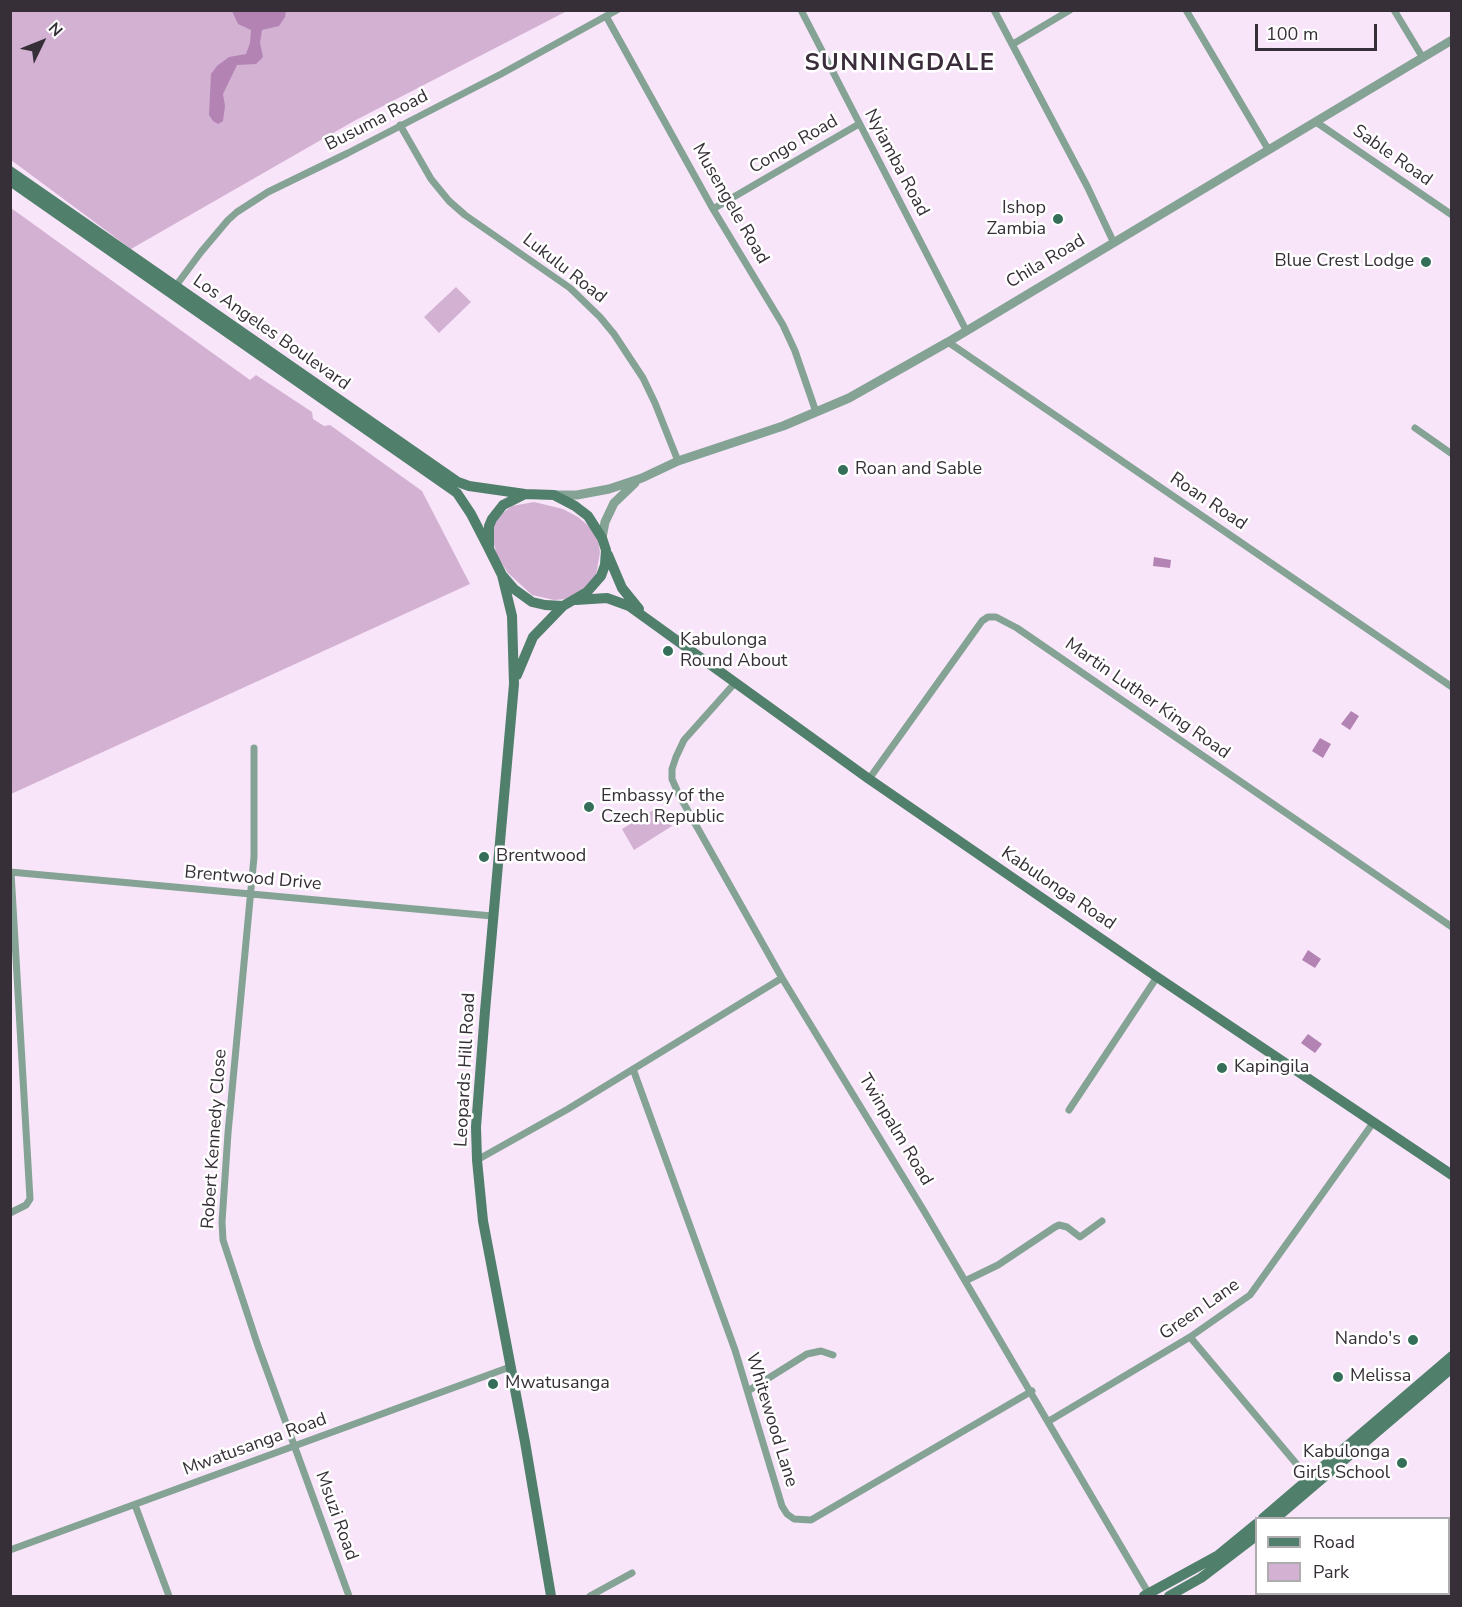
<!DOCTYPE html>
<style>
body{margin:0}
#map{position:relative;width:1462px;height:1607px;overflow:hidden;background:#f9e5f9;font-family:"Nunito Sans",sans-serif}
canvas{display:block}
.frame{position:absolute;inset:0;border:12px solid #372f37;pointer-events:none}
.legend{position:absolute;left:1255px;top:1517px;width:195px;height:78px;box-sizing:border-box;background:#fff;border:2px solid #afacaf;margin:0;padding:8px 10px;list-style:none;font-size:18px;color:#372f37}
.legend li{display:flex;align-items:center;gap:12px;height:30px}
.legend b{width:30px;border:2px solid #afacaf}
.north{position:absolute;left:12px;top:12px;width:60px;height:60px;-webkit-text-stroke:4px #fff;paint-order:stroke;rotate:47deg;font-size:16px;font-weight:700;line-height:24px;text-align:center;color:#372f37}
.north::after{content:'';display:block;margin:auto;width:21px;height:27px;background:#372f37;clip-path:polygon(50% 0,100% 100%,50% 72%,0 100%)}
.scale{position:absolute;left:1255px;top:24px;width:122px;height:27px;box-sizing:border-box;border:3px solid #372f37;border-top:0;padding-left:8px;font-size:18px;line-height:21px;white-space:nowrap;color:#372f37;-webkit-text-stroke:4px #fff;paint-order:stroke}
</style>
<div id="map">
<canvas width="1462" height="1607"></canvas>
<div class="frame"></div>
<ul class="legend">
<li><b style="height:8px;background:#507f6b"></b>Road</li>
<li><b style="height:16px;background:#d3b1d3"></b>Park</li>
</ul>
<div class="north">N</div>
<div class="scale">100 m</div>
</div>
<script>
const g = document.querySelector('canvas').getContext('2d');
g.lineJoin = 'round';
function fill(path, color) { g.fillStyle = color; g.fill(path, 'evenodd'); }
const toPath = rows => new Path2D(rows.map(r => 'M' + r).join(''));
function trace(path, color, width, dash) { g.strokeStyle = color; g.lineWidth = width; g.lineCap = dash ? 'butt' : 'round'; g.setLineDash(dash || []); g.stroke(path); }
function label(font, color, halo, rows, align = 'center') {
  g.font = font + ' "Nunito Sans",sans-serif'; g.lineWidth = 5; g.setLineDash([]); g.textBaseline = 'middle'; g.strokeStyle = halo; g.fillStyle = color; for (const [text, x, y, turn = 0] of rows) {
    g.save(); g.translate(x, y); g.rotate((+turn || 0) * Math.PI / 180); g.textAlign = isNaN(turn) ? turn : align; if (halo) g.strokeText(text, 0, 0); g.fillText(text, 0, 0); g.restore();
  }
}
fill(toPath([
 [11,11,567,11,354,121,131,249,11,160],
 [11,208,250,380,256,375,312,412,313,419,324,426,330,425,422,491,470,584,11,794],
 [456,287,471,302,439,333,424,317],
 [534,502,563,509,578,517,592,529,598,540,600,552,596,576,588,588,566,599,554,600,532,595,508,573,497,556,492,537,492,527,499,516,512,506],
 [660,806,672,826,634,850,622,829]
]), '#d3b1d3');
fill(toPath([
 [232,11,286,11,285,17,279,26,262,30,260,43,263,57,256,64,237,65,223,94,225,106,223,121,218,124,213,121,209,115,211,74,217,66,229,57,246,54,250,43,251,30,238,24],
 [1154,557,1171,560,1170,568,1153,566],
 [1351,711,1359,716,1350,730,1341,724],
 [1320,738,1331,744,1323,758,1312,751],
 [1308,950,1321,959,1315,968,1302,960],
 [1308,1034,1322,1044,1315,1053,1301,1043]
]), '#b283b3');
trace(toPath([
 [801,10,966,330],
 [994,10,1087,186,1113,241],
 [1186,10,1268,149],
 [1394,10,1423,58],
 [606,16,713,209,783,325,795,351,816,412],
 [1013,44,1070,10],
 [1316,122,1452,215],
 [400,125,431,179,449,201,465,215,570,288,600,317,614,334,643,378,655,403,678,461],
 [713,209,859,124],
 [175,287,201,252,228,220,237,212,268,192,348,153,501,74,617,10],
 [948,342,1452,687],
 [1415,428,1452,454],
 [734,684,684,740,676,757,672,769,672,779,679,795,782,978,924,1211,1149,1594],
 [254,748,254,857,228,1133,222,1222,223,1240,258,1346,349,1596],
 [869,779,982,621,988,617,996,617,1017,628,1452,927],
 [10,872,492,916],
 [633,1069,735,1350,782,1506,787,1514,794,1519,811,1520,1032,1391],
 [1069,1110,1157,977],
 [477,1160,568,1109,782,978],
 [10,1213,26,1205,30,1199,11,872],
 [965,1281,998,1265,1055,1227,1059,1225,1067,1227,1080,1237,1102,1221],
 [1190,1337,1310,1480],
 [748,1391,807,1354,821,1351,833,1355],
 [1049,1421,1190,1337,1250,1295,1373,1123],
 [135,1505,169,1596],
 [10,1550,510,1367],
 [590,1596,632,1573]
]), '#84a395', 7);
trace(toPath([
 [556,495,577,495,609,489,642,478,678,461,783,426,849,398,948,342,1452,40],
 [602,538,605,522,614,503,635,483]
]), '#84a395', 9);
trace(toPath([
 [10,171,458,482,469,486,525,494],
 [10,181,457,493,471,514,489,549],
 [525,494,554,495,575,506,588,516,602,538,606,550,605,565,601,576,587,592,563,606,545,605,532,602,514,589,502,575,489,549,489,526,492,519,503,505,525,494],
 [608,555,622,588,639,609],
 [502,575,512,616,514,684,485,1011,476,1127,477,1160,483,1221,525,1442,551,1596],
 [576,600,607,598,629,606,869,779,1157,977,1452,1175],
 [517,675,533,637,563,606],
 [1263,1518,1452,1356],
 [1276,1518,1452,1368],
 [1144,1596,1217,1556,1256,1524],
 [1169,1596,1201,1578,1256,1536]
]), '#507f6b', 10);
for (const [x, y, r, color] of [
 [1058,219,6,"#356f59"],
 [1426,262,6,"#356f59"],
 [843,470,6,"#356f59"],
 [668,651,6,"#356f59"],
 [589,807,6,"#356f59"],
 [484,857,6,"#356f59"],
 [1222,1068,6,"#356f59"],
 [1413,1340,6,"#356f59"],
 [1338,1377,6,"#356f59"],
 [493,1384,6,"#356f59"],
 [1402,1463,6,"#356f59"]
]) { const dot = new Path2D(); dot.arc(x, y, r, 0, 2 * Math.PI); g.fillStyle = color; g.fill(dot); trace(dot, '#fff', 2); }
label('18px', '#372f37', '#fff', [
 ["Busuma Road",377,121,-27],
 ["Congo Road",794,145,-30],
 ["Sable Road",1392,156,35],
 ["Nyiamba Road",896,163,62],
 ["Musengele Road",730,204,60],
 ["Chila Road",1046,262,-31],
 ["Lukulu Road",564,269,38],
 ["Los Angeles Boulevard",271,333,35],
 ["Roan Road",1208,502,34],
 ["Martin Luther King Road",1147,699,35],
 ["Brentwood Drive",253,879,5],
 ["Kabulonga Road",1058,889,34],
 ["Leopards Hill Road",466,1070,-87],
 ["Twinpalm Road",895,1130,59],
 ["Robert Kennedy Close",215,1139,-86],
 ["Green Lane",1200,1310,-35],
 ["Whitewood Lane",771,1420,73],
 ["Mwatusanga Road",255,1445,-20],
 ["Msuzi Road",336,1516,70]
]);
label('18px', '#372f37', '#fff', [
 ["Ishop",1046,209,"right"],
 ["Zambia",1046,230,"right"],
 ["Blue Crest Lodge",1414,262,"right"],
 ["Roan and Sable",855,470],
 ["Kabulonga",680,641],
 ["Round About",680,662],
 ["Embassy of the",601,797],
 ["Czech Republic",601,818],
 ["Brentwood",496,857],
 ["Kapingila",1234,1068],
 ["Nando's",1401,1340,"right"],
 ["Melissa",1350,1377],
 ["Mwatusanga",505,1384],
 ["Kabulonga",1390,1453,"right"],
 ["Girls School",1390,1474,"right"]
], 'left');
g.letterSpacing = '1.5px';
label('bold 24px', '#3b2c3b', '#fff', [
 ["SUNNINGDALE",900,64]
]);
g.letterSpacing = '0px';
</script>
